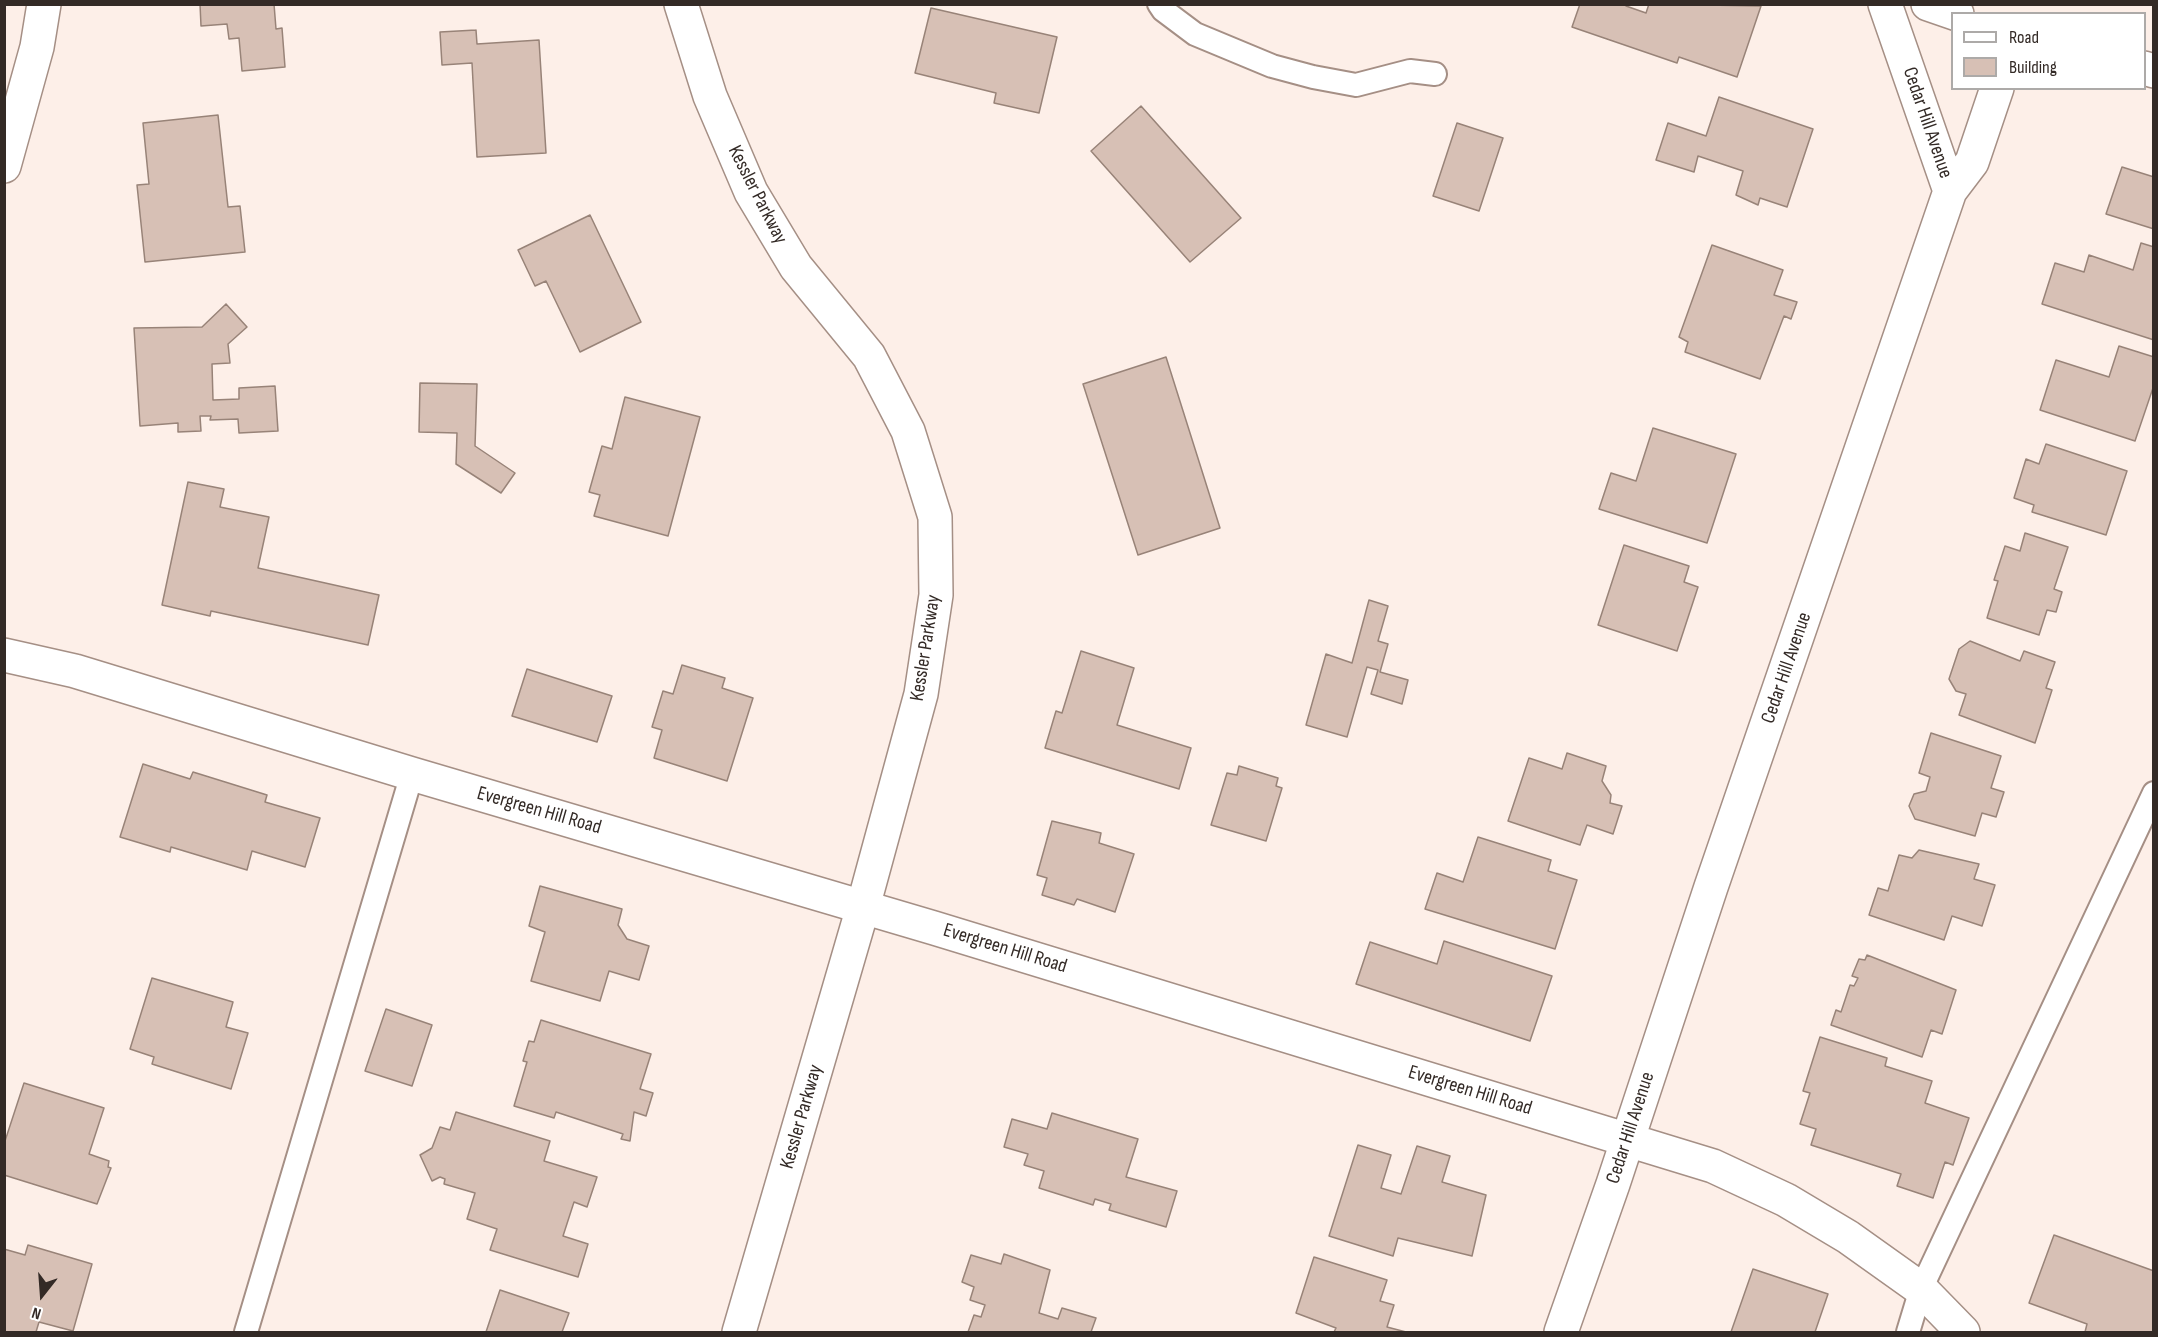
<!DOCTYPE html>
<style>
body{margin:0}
#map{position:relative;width:2158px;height:1337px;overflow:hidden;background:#fdefe8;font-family:"Sofia Sans Condensed",sans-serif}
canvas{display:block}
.frame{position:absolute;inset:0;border:6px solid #332a26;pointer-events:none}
.legend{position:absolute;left:1951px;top:12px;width:195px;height:78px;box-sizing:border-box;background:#fff;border:2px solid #adaaa8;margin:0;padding:8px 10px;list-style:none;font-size:18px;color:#332a26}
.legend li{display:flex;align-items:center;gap:12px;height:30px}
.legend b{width:30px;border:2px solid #adaaa8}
.north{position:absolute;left:12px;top:1265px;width:60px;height:60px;-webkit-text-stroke:4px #fff;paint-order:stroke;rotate:197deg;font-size:16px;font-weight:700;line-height:24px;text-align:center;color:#332a26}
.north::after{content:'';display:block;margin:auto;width:21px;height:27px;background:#332a26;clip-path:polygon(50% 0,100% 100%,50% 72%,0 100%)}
</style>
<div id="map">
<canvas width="2158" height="1337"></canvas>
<div class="frame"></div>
<ul class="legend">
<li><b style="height:8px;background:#fff"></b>Road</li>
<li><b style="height:16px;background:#d7c0b5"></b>Building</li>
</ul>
<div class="north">N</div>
</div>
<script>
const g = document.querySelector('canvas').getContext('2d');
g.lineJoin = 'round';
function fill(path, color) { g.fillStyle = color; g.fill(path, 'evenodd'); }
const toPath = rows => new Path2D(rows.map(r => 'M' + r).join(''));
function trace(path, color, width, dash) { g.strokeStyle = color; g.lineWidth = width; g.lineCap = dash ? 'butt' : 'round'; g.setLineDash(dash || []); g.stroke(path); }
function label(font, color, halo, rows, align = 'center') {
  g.font = font + ' "Sofia Sans Condensed",sans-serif'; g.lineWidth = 4.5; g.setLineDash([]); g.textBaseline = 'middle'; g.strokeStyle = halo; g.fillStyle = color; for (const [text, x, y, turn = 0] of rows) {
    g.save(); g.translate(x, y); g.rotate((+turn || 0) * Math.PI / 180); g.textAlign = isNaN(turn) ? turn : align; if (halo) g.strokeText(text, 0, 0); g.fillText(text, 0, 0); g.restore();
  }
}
const building = toPath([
 [200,4,274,4,276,29,282,28,285,67,242,71,239,38,229,39,227,24,201,26,200,4],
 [1580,4,1626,4,1626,6,1646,13,1649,4,1761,6,1737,77,1679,57,1677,63,1572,27,1580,4],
 [931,8,1057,37,1039,113,994,103,996,93,915,73,931,8],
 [476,30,477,44,539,40,546,153,477,157,472,63,442,65,440,32,476,30],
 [1719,97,1813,129,1787,207,1760,198,1758,205,1736,195,1743,171,1698,156,1694,172,1656,160,1668,123,1706,136,1719,97],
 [1141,106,1241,218,1190,262,1091,151,1141,106],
 [218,115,228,207,240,206,245,252,145,262,137,185,149,184,143,123,218,115],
 [1457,123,1503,138,1479,211,1433,196,1457,123],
 [2122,167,2154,177,2154,229,2106,214,2122,167],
 [590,215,641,322,580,352,546,281,535,286,518,250,590,215],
 [2141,243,2154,247,2154,340,2042,304,2055,263,2084,272,2089,255,2133,270,2141,243],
 [1712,245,1783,270,1774,295,1797,302,1791,319,1784,316,1760,379,1685,352,1688,342,1679,337,1712,245],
 [226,304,247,327,228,344,230,363,212,364,213,400,239,399,239,388,275,386,278,431,239,433,238,419,210,420,211,416,200,416,201,431,178,432,178,423,140,426,134,328,202,327,226,304],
 [2119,346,2154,357,2154,385,2135,441,2040,410,2056,360,2109,377,2119,346],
 [1166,357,1220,528,1138,555,1083,384,1166,357],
 [420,383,477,384,475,446,515,473,501,493,456,464,457,433,419,432,420,383],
 [625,397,700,417,668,536,594,516,600,495,589,492,602,446,612,449,625,397],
 [1653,428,1736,454,1707,543,1599,509,1611,473,1636,481,1653,428],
 [2046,444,2127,471,2106,535,2032,512,2034,505,2014,498,2026,459,2039,464,2046,444],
 [188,482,224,489,220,507,269,517,258,568,379,595,368,645,211,611,210,616,162,605,188,482],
 [2025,533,2068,547,2054,589,2062,592,2056,612,2047,610,2039,635,1987,618,1998,581,1994,580,2005,546,2020,551,2025,533],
 [1624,545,1689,566,1684,582,1698,587,1677,651,1598,625,1624,545],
 [1369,600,1388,606,1378,641,1388,644,1380,672,1408,680,1402,704,1371,694,1378,670,1367,667,1347,737,1306,725,1326,654,1352,663,1369,600],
 [1970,641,2020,661,2024,651,2055,662,2046,688,2052,690,2035,743,1959,715,1966,694,1956,691,1949,679,1959,649,1970,641],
 [1081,651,1134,668,1117,725,1191,748,1179,789,1045,748,1056,711,1062,713,1081,651],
 [682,665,725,678,722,688,753,698,727,781,654,758,662,730,652,727,663,691,673,694,682,665],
 [527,669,612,696,597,742,512,716,527,669],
 [1931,733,2001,756,1991,788,2004,792,1996,817,1982,813,1975,836,1915,819,1909,806,1914,794,1926,791,1930,777,1919,773,1931,733],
 [1567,753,1606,766,1602,781,1611,795,1610,803,1622,806,1613,834,1587,825,1580,845,1508,821,1529,758,1562,769,1567,753],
 [143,764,190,779,193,772,267,795,265,802,320,818,305,867,252,851,247,870,171,847,170,852,120,837,143,764],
 [1239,766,1278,778,1276,786,1282,788,1266,841,1211,825,1227,773,1237,775,1239,766],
 [1052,821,1101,833,1099,843,1134,854,1115,912,1077,899,1074,905,1042,895,1047,878,1037,875,1052,821],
 [1478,837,1551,860,1548,871,1577,880,1555,949,1425,909,1437,873,1463,882,1478,837],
 [1919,850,1979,864,1974,879,1995,885,1982,926,1952,916,1944,940,1869,915,1878,888,1888,891,1899,855,1912,858,1919,850],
 [540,886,622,909,618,925,627,939,649,946,639,980,609,971,600,1001,531,981,545,932,529,926,540,886],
 [1444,941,1552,976,1530,1041,1356,984,1370,942,1437,964,1444,941],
 [1867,955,1956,990,1942,1034,1931,1030,1922,1057,1831,1025,1836,1010,1841,1012,1850,985,1854,986,1858,978,1852,976,1859,959,1865,960,1867,955],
 [152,978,233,1002,226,1027,248,1033,231,1089,152,1064,154,1057,130,1049,152,978],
 [386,1009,432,1025,412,1086,365,1071,386,1009],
 [541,1020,651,1054,640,1089,653,1093,646,1116,634,1112,630,1141,621,1139,623,1134,556,1112,554,1118,514,1106,527,1062,523,1061,529,1041,534,1042,541,1020],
 [1820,1037,1887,1058,1885,1066,1932,1081,1925,1103,1969,1118,1953,1165,1945,1162,1933,1198,1897,1186,1901,1174,1811,1145,1816,1129,1800,1124,1810,1093,1803,1091,1820,1037],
 [24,1083,104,1108,89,1154,109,1161,108,1167,111,1168,97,1204,4,1175,4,1144,24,1083],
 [456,1112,550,1141,544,1161,597,1177,587,1207,574,1202,563,1236,588,1244,578,1277,490,1250,497,1229,467,1219,475,1193,444,1184,445,1179,440,1177,432,1181,420,1155,432,1148,440,1127,450,1130,456,1112],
 [1052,1113,1138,1139,1126,1177,1177,1191,1166,1227,1109,1210,1111,1204,1095,1199,1093,1205,1039,1188,1044,1171,1024,1165,1028,1154,1004,1147,1012,1119,1047,1129,1052,1113],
 [1358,1145,1391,1155,1381,1188,1401,1194,1417,1146,1450,1156,1442,1182,1486,1195,1472,1256,1398,1238,1393,1256,1329,1236,1358,1145],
 [2054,1235,2154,1271,2154,1332,2085,1332,2087,1324,2029,1303,2054,1235],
 [28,1245,92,1264,73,1331,39,1322,36,1332,4,1332,4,1249,25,1255,28,1245],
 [1004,1254,1050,1270,1039,1313,1058,1319,1062,1308,1096,1318,1091,1332,968,1332,974,1315,981,1317,985,1305,970,1300,974,1287,962,1282,971,1255,1001,1264,1004,1254],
 [1314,1257,1387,1280,1380,1301,1394,1305,1387,1327,1406,1332,1334,1332,1336,1328,1296,1313,1314,1257],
 [1753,1269,1828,1294,1815,1332,1731,1332,1753,1269],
 [500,1290,569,1313,562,1332,486,1332,500,1290]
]);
fill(building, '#d7c0b5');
trace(building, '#988378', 1.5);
const service = toPath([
 [1159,4,1163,10,1195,34,1272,66,1313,77,1356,85,1410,71,1435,74],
 [246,1332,412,774],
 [1908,1332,1921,1289,2154,793]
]);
const minor = toPath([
 [1928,4,1957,14],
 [2144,68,2154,71],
 [4,166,37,47,44,4],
 [1950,191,1972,162,1997,88],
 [4,655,75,671,412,774,934,928,1713,1166,1786,1200,1848,1237,1921,1289,1963,1332],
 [1561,1332,1613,1184,1711,887,1950,191,1885,4]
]);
const tertiary = toPath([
 [681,4,710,96,751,192,796,267,869,356,908,431,935,517,936,595,921,694,863,907,739,1332]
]);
trace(service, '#a58f85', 26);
trace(minor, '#a58f85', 36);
trace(tertiary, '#a58f85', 36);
trace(service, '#fff', 22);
trace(minor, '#fff', 33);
trace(tertiary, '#fff', 33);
label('20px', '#332a26', '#fff', [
 ["Cedar Hill Avenue",1927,123,71],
 ["Kessler Parkway",757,195,63],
 ["Kessler Parkway",926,648,-81],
 ["Cedar Hill Avenue",1787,668,-71],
 ["Evergreen Hill Road",539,811,16],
 ["Evergreen Hill Road",1005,949,17],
 ["Evergreen Hill Road",1470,1091,17],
 ["Kessler Parkway",802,1117,-74],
 ["Cedar Hill Avenue",1631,1128,-72]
]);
</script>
